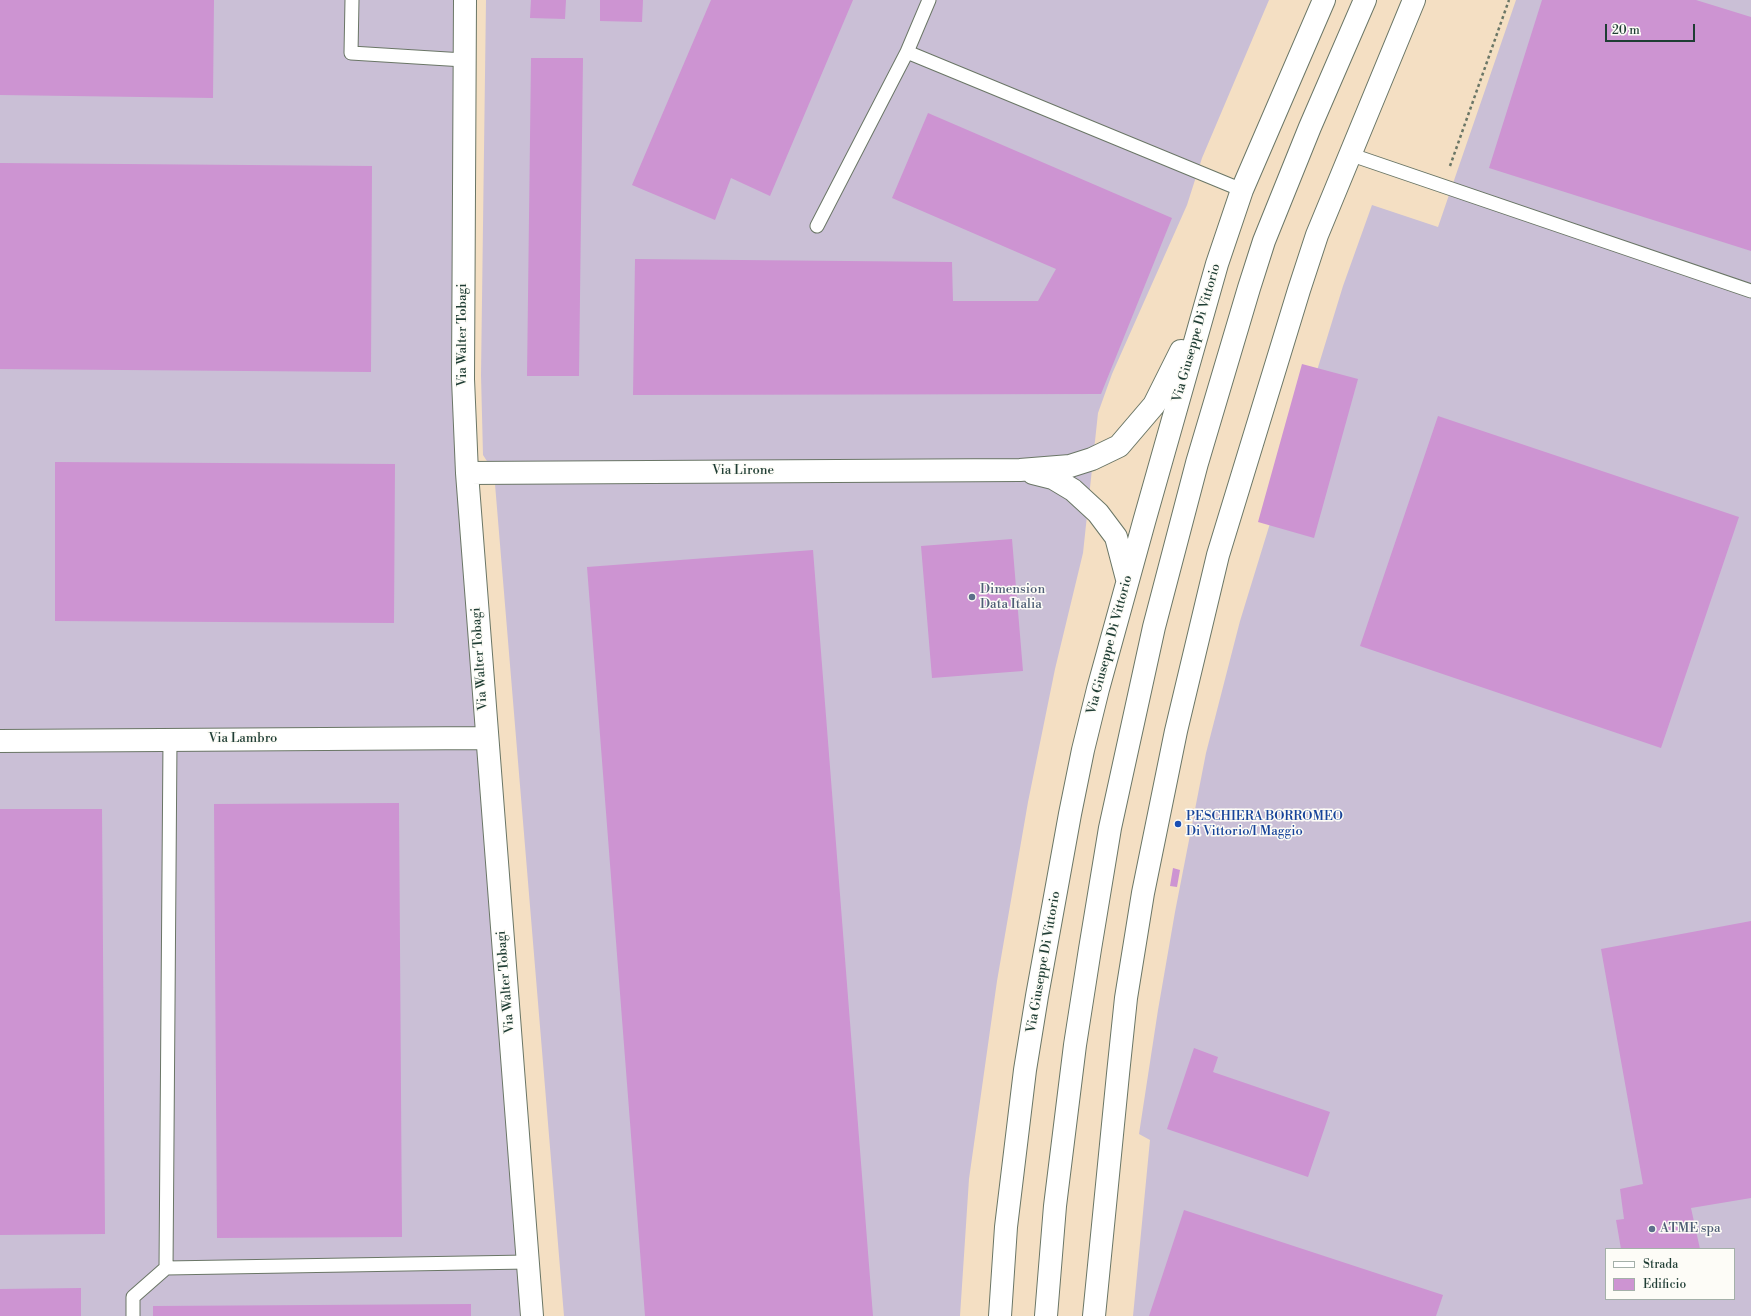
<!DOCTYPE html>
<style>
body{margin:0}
#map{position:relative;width:1751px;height:1316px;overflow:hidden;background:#f4dfc3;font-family:"Libre Bodoni",serif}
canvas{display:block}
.legend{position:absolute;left:1605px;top:1248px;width:130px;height:52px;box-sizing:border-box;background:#fdfcf7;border:1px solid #a4b0a9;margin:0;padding:5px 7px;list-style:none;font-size:12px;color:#1f3d34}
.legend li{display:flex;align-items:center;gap:8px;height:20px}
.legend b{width:20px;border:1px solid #a4b0a9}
.scale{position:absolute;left:1605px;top:24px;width:90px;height:18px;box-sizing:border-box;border:2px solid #1f3d34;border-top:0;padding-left:5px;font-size:12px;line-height:14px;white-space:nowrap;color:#1f3d34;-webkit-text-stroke:3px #fdfcf7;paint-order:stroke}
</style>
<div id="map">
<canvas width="1751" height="1316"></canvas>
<ul class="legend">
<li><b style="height:5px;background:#fff"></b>Strada</li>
<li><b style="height:11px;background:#cd94d2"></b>Edificio</li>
</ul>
<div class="scale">20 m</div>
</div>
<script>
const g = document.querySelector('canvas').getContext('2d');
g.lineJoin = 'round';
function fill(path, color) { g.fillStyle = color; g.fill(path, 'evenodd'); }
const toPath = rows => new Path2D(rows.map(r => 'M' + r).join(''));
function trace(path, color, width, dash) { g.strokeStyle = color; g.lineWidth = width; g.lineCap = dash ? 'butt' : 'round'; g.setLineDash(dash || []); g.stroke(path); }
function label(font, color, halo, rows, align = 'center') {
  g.font = font + ' "Libre Bodoni",serif'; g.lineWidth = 3; g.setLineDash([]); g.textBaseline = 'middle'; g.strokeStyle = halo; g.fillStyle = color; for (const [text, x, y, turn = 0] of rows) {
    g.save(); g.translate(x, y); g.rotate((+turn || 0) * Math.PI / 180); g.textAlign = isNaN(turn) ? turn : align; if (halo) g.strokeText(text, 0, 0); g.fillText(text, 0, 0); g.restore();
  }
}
fill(toPath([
 [0,0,465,0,463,379,532,1316,0,1316],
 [486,0,1269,0,1202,158,1187,205,1112,374,1098,413,1083,553,1055,669,1028,802,997,981,969,1179,960,1316,564,1316,494,472,483,455,481,375],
 [1516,0,1751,0,1751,1316,1133,1316,1150,1140,1139,1134,1158,1010,1175,912,1206,753,1240,621,1343,286,1372,205,1438,227],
 [1606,1249,1734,1249,1734,1299,1606,1299]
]), '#cabfd6');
fill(toPath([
 [0,0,214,0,213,98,0,95],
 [531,0,566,0,565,19,530,18],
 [600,0,643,0,642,22,600,21],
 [711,0,853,0,770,196,731,178,715,220,632,185],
 [1542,0,1696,0,1751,17,1751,251,1489,168],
 [531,58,583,58,579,376,527,376],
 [928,113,1172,218,1101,394,633,395,635,259,952,262,953,301,1038,301,1056,269,892,198],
 [0,163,372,166,371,372,0,369],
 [1302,364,1358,379,1314,538,1258,522],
 [1438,416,1739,517,1661,748,1360,646],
 [55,462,395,464,394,623,55,621],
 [1012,539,1023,671,932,678,921,546],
 [813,550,873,1316,645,1316,587,567],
 [399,803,402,1237,217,1238,214,804],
 [0,809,102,809,105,1234,0,1235],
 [1173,868,1180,870,1177,887,1170,886],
 [1751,921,1751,1198,1691,1208,1700,1249,1621,1249,1616,1220,1624,1219,1620,1189,1643,1184,1601,949],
 [1194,1048,1218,1057,1213,1072,1330,1112,1308,1177,1167,1129],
 [1184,1210,1443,1295,1436,1316,1149,1316],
 [81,1288,81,1316,0,1316,0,1289],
 [471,1304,471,1316,153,1316,153,1306]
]), '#cd94d2');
const lane = toPath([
 [352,0,351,53,464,60],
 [929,0,907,52,1242,190],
 [1349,154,1751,291],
 [817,226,907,52],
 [166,1268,528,1262],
 [133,1316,133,1297,166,1268,170,740]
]);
const street = toPath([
 [465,0,463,379,467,473,532,1316],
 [467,473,1020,470,1070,466,1092,459,1119,446,1154,405,1181,351],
 [1033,473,1053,478,1073,490,1098,513,1116,537,1127,579],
 [0,741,486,738],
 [1000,1316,1006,1227,1025,1070,1037,996,1070,814,1083,750,1098,689,1144,522,1217,264,1242,190,1324,0],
 [1094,1316,1118,1074,1126,998,1143,893,1176,731,1218,555,1299,290,1317,235,1414,0]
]);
const secondary = toPath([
 [1046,1316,1055,1206,1075,1045,1090,949,1110,828,1154,627,1197,463,1249,288,1264,241,1310,127,1365,0]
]);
trace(lane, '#6a7666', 15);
trace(street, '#6a7666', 24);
trace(secondary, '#6a7666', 24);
trace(toPath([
 [1450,166,1509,0]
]), '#6a7666', 2.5, [3, 3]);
trace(lane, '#fff', 13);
trace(street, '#fff', 22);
trace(secondary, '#fff', 22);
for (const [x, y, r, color] of [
 [972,597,4,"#5c6f8a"],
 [1178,824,4,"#1a4fb4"],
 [1652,1229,4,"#5c6f8a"]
]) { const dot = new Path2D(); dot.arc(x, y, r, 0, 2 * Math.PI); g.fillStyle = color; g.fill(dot); trace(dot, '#fdfcf7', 1.5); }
label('13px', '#1f3d34', '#fdfcf7', [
 ["Via Giuseppe Di Vittorio",1197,333,-74],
 ["Via Walter Tobagi",463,335,-90],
 ["Via Lirone",743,471],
 ["Via Giuseppe Di Vittorio",1110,645,-75],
 ["Via Walter Tobagi",480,659,-94],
 ["Via Lambro",243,739],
 ["Via Giuseppe Di Vittorio",1044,962,-80],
 ["Via Walter Tobagi",506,982,-95]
]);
label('13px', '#4e5e75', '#fdfcf7', [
 ["Dimension",980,590],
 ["Data Italia",980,605],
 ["ATME spa",1660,1229]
], 'left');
label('13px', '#164399', '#fdfcf7', [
 ["PESCHIERA BORROMEO",1186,817],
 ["Di Vittorio/I Maggio",1186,832]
], 'left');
</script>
